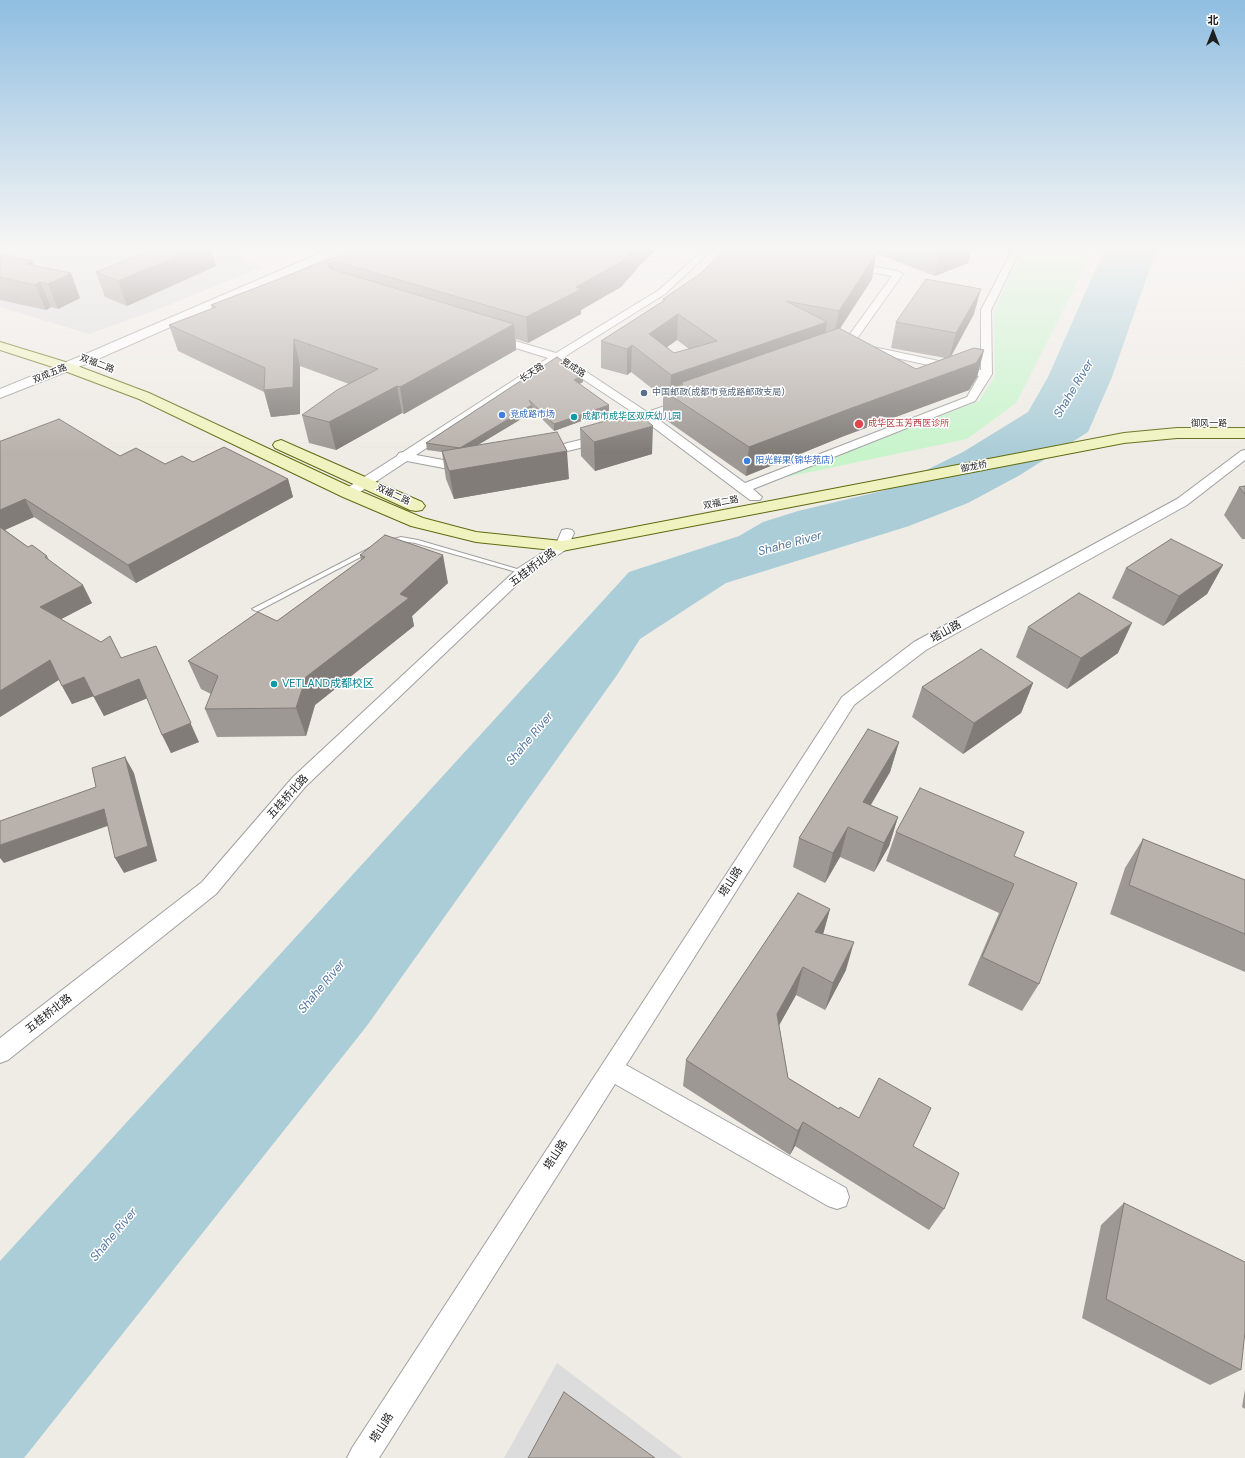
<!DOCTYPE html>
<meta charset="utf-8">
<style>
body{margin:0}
#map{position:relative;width:1245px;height:1458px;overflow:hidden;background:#efece6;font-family:"DM Sans","Noto Sans SC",sans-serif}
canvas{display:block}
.north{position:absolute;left:1193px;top:12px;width:40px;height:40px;-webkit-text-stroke:3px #fff;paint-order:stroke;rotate:0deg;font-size:11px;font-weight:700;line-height:16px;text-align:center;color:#1f1f1f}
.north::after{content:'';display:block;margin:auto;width:14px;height:18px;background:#1f1f1f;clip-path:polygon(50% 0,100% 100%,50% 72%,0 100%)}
</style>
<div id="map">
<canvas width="1245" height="1458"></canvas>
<div class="north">北</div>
</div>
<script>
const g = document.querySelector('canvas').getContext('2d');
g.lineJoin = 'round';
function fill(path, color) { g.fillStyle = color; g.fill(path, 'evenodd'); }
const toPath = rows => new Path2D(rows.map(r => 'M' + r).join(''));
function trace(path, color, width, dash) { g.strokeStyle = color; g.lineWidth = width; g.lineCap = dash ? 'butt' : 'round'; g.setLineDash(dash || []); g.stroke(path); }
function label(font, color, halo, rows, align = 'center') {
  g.font = font + ' "DM Sans","Noto Sans SC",sans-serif'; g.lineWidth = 3; g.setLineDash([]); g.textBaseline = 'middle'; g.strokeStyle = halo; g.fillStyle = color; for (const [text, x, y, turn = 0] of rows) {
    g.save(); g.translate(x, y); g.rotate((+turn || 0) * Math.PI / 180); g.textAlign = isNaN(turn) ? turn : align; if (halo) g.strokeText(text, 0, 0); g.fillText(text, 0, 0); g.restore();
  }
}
fill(toPath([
 [0,248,223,248,262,267,164,307,89,334,0,307],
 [557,1363,683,1458,504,1458]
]), '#dddcdc');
fill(toPath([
 [1023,248,1093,248,1072,293,1016,403,967,439,782,478,979,401,995,376,994,311]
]), '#c8f4cc');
fill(toPath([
 [1105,248,1157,248,1112,377,1088,432,1020,475,968,503,909,526,726,583,640,639,617,675,366,1027,24,1458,0,1458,0,1261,629,572,739,536,763,522,798,511,886,490,963,452,1028,412,1048,377]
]), '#abcdd7');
const service = toPath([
 [401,537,418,540,524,571,525,572,524,573,520,573,415,543,401,541,388,544,385,542,386,541,401,537],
 [370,548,373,550,372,551,258,611,256,611,252,609,370,548]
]);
const minor = toPath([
 [705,248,714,248,665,294,564,357,647,412,680,401,688,401,690,403,688,405,655,417,745,483,967,397,979,376,864,351,859,348,864,345,981,370,981,310,1013,248,1021,248,991,310,992,374,975,401,753,489,762,497,760,500,750,500,645,421,588,446,543,457,539,456,537,453,539,450,580,440,637,415,557,362,416,455,449,461,466,460,470,461,472,464,470,467,449,469,407,461,354,496,344,496,342,493,344,490,397,456,399,453,403,452,548,358,490,340,489,338,490,336,498,336,556,353,659,290,705,248],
 [852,263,898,271,903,274,851,347,847,348,842,345,892,276,849,268,847,266,852,263],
 [1245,450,1245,460,1187,505,926,650,854,705,626,1065,846,1188,849,1197,846,1206,837,1209,828,1206,615,1084,379,1458,347,1458,352,1448,842,697,914,642,1177,499,1241,451,1245,450],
 [567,529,572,530,574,533,567,549,527,575,305,787,216,894,8,1060,0,1063,0,1038,202,882,293,777,517,569,556,544,562,530,567,529]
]);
const tertiary = toPath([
 [332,248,347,248,345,250,91,362,0,398,0,389,81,356,332,248]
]);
const secondary = toPath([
 [0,342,72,364,149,393,355,489,423,518,476,532,562,541,1124,433,1177,428,1245,428,1245,438,1177,438,1124,443,562,551,476,542,411,526,343,497,139,399,62,370,0,350,0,342],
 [281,440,422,502,425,506,422,510,416,511,410,510,275,448,273,445,275,442,281,440]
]);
trace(service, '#a0a0a0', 2);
trace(minor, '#a0a0a0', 2);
trace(tertiary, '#a0a0a0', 2);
trace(secondary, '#606b11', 2);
fill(service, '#fff');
fill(minor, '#fff');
fill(tertiary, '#fff');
fill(secondary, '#f0f3c0');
fill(toPath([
 [360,248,658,248,637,268,637,269,621,287,581,310,581,314,528,343,516,339,516,350,404,414,402,413,336,450,309,443,302,415,349,384,300,366,300,414,271,417,264,392,178,351,169,325,212,309,211,305],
 [862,248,971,248,968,263,935,276],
 [0,254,32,261,34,265,80,298,58,309,51,307,46,310,0,300],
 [876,254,872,279,840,329,916,369,945,358,891,348,896,322,974,314,951,357,984,350,977,377,969,390,844,436,746,476,663,418,663,397,631,372,627,375,601,368,601,341,663,301,663,299],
 [677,340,689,349,674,353,667,347],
 [216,266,127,306,105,297,96,272],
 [557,357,583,382,579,384,609,405,609,411,554,431,532,409,533,412,478,445,569,479,454,499,446,479,442,452,427,450,426,443],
 [580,428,652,454,595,471,581,456],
 [1,441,120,456,165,464,193,462,288,479,293,497,136,583,34,517,5,530,28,547,47,556,49,560,92,603,61,619,121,658,199,742,171,753,147,698,104,716,93,696,72,704,59,680,0,717],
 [1245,486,1245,539,1242,539,1224,515,1239,487],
 [360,555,448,583,412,616,414,626,315,705,306,736,217,737,205,709,211,694,201,689,188,661,277,621,361,560],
 [1223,565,1207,594,1163,626,1112,598,1126,568],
 [1028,627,1118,653,1067,689,1016,657],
 [1033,683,1021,713,963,754,912,717,922,687],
 [899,742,890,772,871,805,898,817,889,846,874,872,840,857,825,883,793,867,799,838],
 [896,832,1014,856,1039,984,1022,1011,968,985,999,913,886,861],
 [1143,839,1245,880,1245,972,1110,914,1125,868],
 [830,909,823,934,846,970,825,1010,796,995,779,1025,788,1078,839,1109,913,1146,944,1209,929,1230,795,1146,790,1155,683,1086,686,1060],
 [1124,1203,1241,1370,1210,1385,1082,1318,1101,1225],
 [1245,1389,1245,1409,1242,1407]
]), '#9e9894');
fill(toPath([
 [196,248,211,248,216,266,127,306,118,281],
 [635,248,658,248,637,268,637,269,621,287,581,310,581,314,528,343,526,317,576,287],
 [950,248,971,248,968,263,935,276,940,251],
 [876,254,872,279,834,337,839,311],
 [32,261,51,307,46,310,26,264],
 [331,262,336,287,328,265],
 [71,273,80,298,58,309,48,284],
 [981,289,974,314,949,359,956,333],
 [678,314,677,340,650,359,649,334],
 [827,322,823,348,683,384,680,383,680,399,670,395,671,375],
 [514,324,516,350,404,414,400,387],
 [294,339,300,366,300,414,271,417,264,390],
 [632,345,631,372,627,375,627,349],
 [984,350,977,377,969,390,844,436,746,476,749,447],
 [583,375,583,382,574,387,574,380],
 [397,386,402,413,336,450,329,422],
 [532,405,533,412,461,455,460,448],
 [609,405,609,411,554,431,554,424],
 [653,426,652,454,595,471,594,442],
 [567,451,569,479,454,499,449,471],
 [288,479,293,497,136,583,128,565],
 [25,499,34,517,0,532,0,510],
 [443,555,448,583,412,616,414,626,315,705,306,736,296,708,306,677],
 [1223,565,1207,594,1163,626,1179,596],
 [83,585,92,603,50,625,40,607],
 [1132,623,1118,653,1067,689,1081,658],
 [50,660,60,679,0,717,0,691],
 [164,664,199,742,171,753,162,735],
 [84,677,94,696,72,704,62,686],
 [139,679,148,698,104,716,94,697],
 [1033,683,1021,713,963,754,974,723],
 [899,742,890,772,855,831,863,802],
 [125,757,134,773,157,861,124,873,115,858],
 [104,809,113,824,4,863,0,858,0,845],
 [898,817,889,846,874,872,884,843],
 [848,827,840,857,825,883,833,853],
 [830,909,822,938,815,932],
 [854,942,846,970,825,1010,833,983],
 [803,967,796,995,771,1040,777,1014],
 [803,1122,795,1146,790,1155,798,1131]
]), '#817c78');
const building = toPath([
 [157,248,196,248,118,281,96,272,157,248],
 [360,248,635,248,621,262,576,287,581,289,526,317,338,262,331,262,328,265,331,269,514,324,400,387,397,386,329,422,302,415,337,390,378,369,294,339,293,387,264,390,265,368,169,325,216,307,211,305,360,248],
 [726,248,833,248,876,254,839,311,786,301,827,322,671,375,632,345,627,349,601,341,665,300,663,299,700,274,726,248],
 [678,314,717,341,674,353,649,334,678,314],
 [930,248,950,248,940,251,930,248],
 [0,254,32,261,26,264,71,273,48,284,40,282,35,285,0,277,0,254],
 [926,279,981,289,956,333,896,322,926,279],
 [839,328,916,369,974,348,984,350,976,363,849,409,749,447,664,391,683,384,680,383,839,328],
 [557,357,583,375,574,380,609,405,554,424,529,400,532,405,460,448,426,443,557,357],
 [637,412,653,426,594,442,580,428,637,412],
 [59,419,120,456,136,448,165,464,182,456,193,462,224,447,288,479,128,565,25,499,0,510,0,441,1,441,59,419],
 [557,432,567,451,449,471,442,451,557,432],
 [1245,486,1245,494,1239,487,1245,486],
 [0,527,28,547,32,545,47,556,45,557,83,585,40,607,101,642,110,636,121,658,156,646,191,723,162,735,139,679,94,697,84,677,62,686,50,660,0,691,0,527],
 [385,535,443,555,400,594,409,598,306,677,296,708,205,709,218,676,188,661,258,612,277,621,365,557,360,555,385,535],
 [1171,539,1223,565,1179,596,1126,568,1171,539],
 [1079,593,1132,623,1081,658,1028,627,1079,593],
 [981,649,1033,683,974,723,922,687,981,649],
 [868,729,899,742,863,802,898,817,884,843,848,827,833,853,799,838,868,729],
 [125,757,148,846,115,858,104,809,0,845,0,821,96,787,92,768,125,757],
 [920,788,1024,832,1014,856,1077,883,1039,984,982,957,1014,884,896,832,920,788],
 [1143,839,1245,880,1245,934,1129,885,1143,839],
 [798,893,830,909,815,932,854,942,833,983,803,967,777,1014,788,1078,839,1109,840,1107,859,1118,879,1078,931,1108,913,1146,959,1173,944,1209,803,1122,798,1131,686,1060,798,893],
 [1124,1203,1245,1262,1245,1331,1241,1370,1106,1299,1124,1203],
 [564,1392,655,1458,528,1458,564,1392]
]);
fill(building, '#b8b1ac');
trace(building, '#817c78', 1);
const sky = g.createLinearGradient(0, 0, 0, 452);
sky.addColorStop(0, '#8fbee1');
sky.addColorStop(0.55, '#f8f6f4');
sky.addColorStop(1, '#f8f6f400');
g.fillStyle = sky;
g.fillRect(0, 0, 1245, 452);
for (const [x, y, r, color] of [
 [644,393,4,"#5c6f8a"],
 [502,415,4,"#3f7fe0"],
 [574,417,4,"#0f9aa8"],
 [859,424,5,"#e0444e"],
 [747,461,4,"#3f7fe0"],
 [274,684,4,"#0f9aa8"]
]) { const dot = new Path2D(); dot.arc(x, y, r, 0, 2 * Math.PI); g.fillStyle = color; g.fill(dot); trace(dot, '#fff', 1.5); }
label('9px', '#1f1f1f', '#fff', [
 ["双福二路",97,364,21],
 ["竞成路",573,368,33],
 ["长天路",532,373,-33],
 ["双成五路",50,374,-22],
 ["御风一路",1209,424],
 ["御龙桥",974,467,-11],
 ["双福二路",393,495,25],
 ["双福二路",721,503,-11]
]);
label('9px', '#4e5e75', '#fff', [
 ["中国邮政(成都市竞成路邮政支局)",652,393]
], 'left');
label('9px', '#366cbe', '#fff', [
 ["竞成路市场",510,415],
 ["阳光鲜果(锦华苑店)",755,461]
], 'left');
label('9px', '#0d838f', '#fff', [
 ["成都市成华区双庆幼儿园",582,417]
], 'left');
label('9px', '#be3a42', '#fff', [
 ["成华区玉芳西医诊所",868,424]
], 'left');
label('11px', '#1f1f1f', '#fff', [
 ["五桂桥北路",533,568,-37],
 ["塔山路",946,632,-29],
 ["五桂桥北路",288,797,-48],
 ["塔山路",731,882,-57],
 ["五桂桥北路",49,1014,-38],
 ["塔山路",556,1155,-57],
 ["塔山路",382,1428,-57]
]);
label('11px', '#0d838f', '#fff', [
 ["VETLAND成都校区",282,684]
], 'left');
label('italic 12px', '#52779d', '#fff', [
 ["Shahe River",1074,389,-59],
 ["Shahe River",790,544,-15],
 ["Shahe River",530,739,-50],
 ["Shahe River",322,987,-50],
 ["Shahe River",114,1235,-50]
]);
</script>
